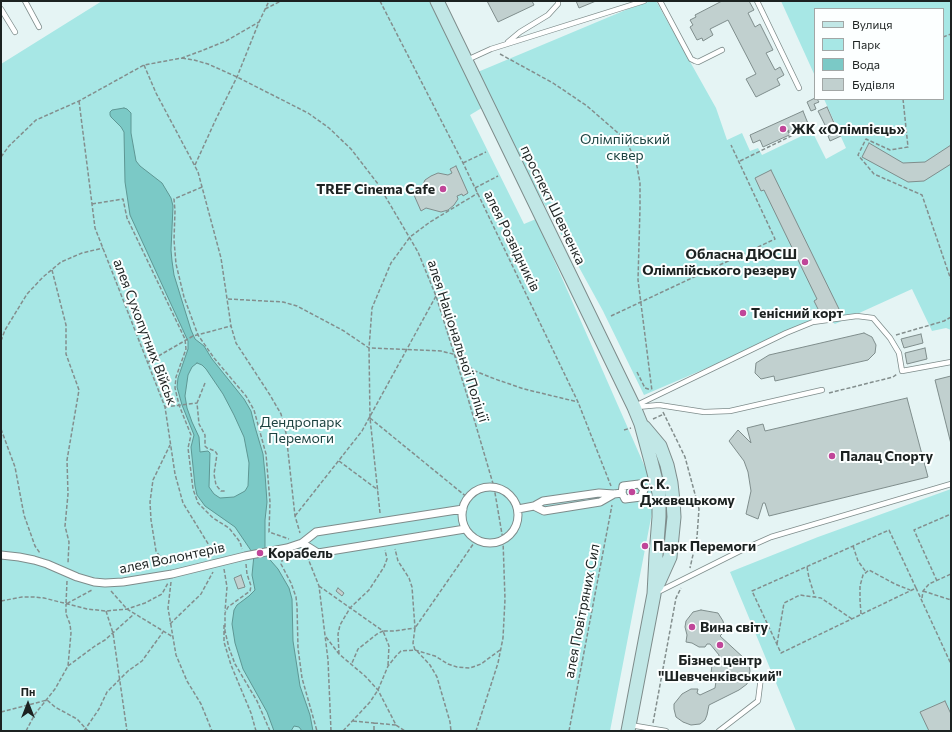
<!DOCTYPE html>
<meta charset="utf-8">
<style>
body{margin:0}
#map{position:relative;width:952px;height:732px;overflow:hidden;background:#e5f4f4;font-family:Commissioner,sans-serif}
canvas{display:block}
.frame{position:absolute;inset:0;border:2px solid #1c2221;pointer-events:none}
.legend{position:absolute;left:814px;top:8px;width:130px;height:92px;box-sizing:border-box;background:#fcffff;border:1px solid #a2a7a6;margin:0;padding:5px 7px;list-style:none;font-size:12px;color:#1c2221}
.legend li{display:flex;align-items:center;gap:8px;height:20px}
.legend b{width:20px;border:1px solid #a2a7a6}
.north{position:absolute;left:8px;top:684px;width:40px;height:40px;-webkit-text-stroke:3px #fcffff;paint-order:stroke;rotate:0deg;font-size:11px;font-weight:700;line-height:16px;text-align:center;color:#1c2221}
.north::after{content:'';display:block;margin:auto;width:14px;height:18px;background:#1c2221;clip-path:polygon(50% 0,100% 100%,50% 72%,0 100%)}
</style>
<div id="map">
<canvas width="952" height="732"></canvas>
<div class="frame"></div>
<ul class="legend">
<li><b style="height:5px;background:#c1e7e6"></b>Вулиця</li>
<li><b style="height:11px;background:#a7e7e5"></b>Парк</li>
<li><b style="height:11px;background:#7bc9c6"></b>Вода</li>
<li><b style="height:11px;background:#c1d0cf"></b>Будівля</li>
</ul>
<div class="north">Пн</div>
</div>
<script>
const g = document.querySelector('canvas').getContext('2d');
g.lineJoin = 'round';
function fill(path, color) { g.fillStyle = color; g.fill(path, 'evenodd'); }
const toPath = rows => new Path2D(rows.map(r => 'M' + r).join(''));
function trace(path, color, width, dash) { g.strokeStyle = color; g.lineWidth = width; g.lineCap = dash ? 'butt' : 'round'; g.setLineDash(dash || []); g.stroke(path); }
function label(font, color, halo, rows, align = 'center') {
  g.font = font + ' Commissioner,sans-serif'; g.lineWidth = 4; g.setLineDash([]); g.textBaseline = 'middle'; g.strokeStyle = halo; g.fillStyle = color; for (const [text, x, y, turn = 0] of rows) {
    g.save(); g.translate(x, y); g.rotate((+turn || 0) * Math.PI / 180); g.textAlign = isNaN(turn) ? turn : align; if (halo) g.strokeText(text, 0, 0); g.fillText(text, 0, 0); g.restore();
  }
}
fill(toPath([
 [102,1,435,1,485,106,470,115,524,224,536,219,656,492,610,731,1,731,1,64],
 [651,1,656,1,716,108,727,140,742,133,750,151,758,148,762,155,812,131,826,159,846,148,824,99,943,99,943,9,815,9,815,76,781,1,951,1,951,330,946,328,932,331,912,289,835,324,826,317,644,395,603,311,473,74,628,9],
 [951,489,951,731,796,731,730,572,818,537]
]), '#a7e7e5');
const water = toPath([
 [124,108,127,109,131,113,131,133,136,161,140,166,162,183,171,198,173,206,171,250,172,261,174,275,191,330,195,339,204,346,212,359,244,399,251,411,255,427,263,454,265,474,267,502,265,520,265,554,278,569,289,588,292,599,293,641,300,686,310,715,313,731,302,731,299,727,294,726,291,731,274,731,267,712,243,669,235,643,232,624,234,610,237,605,249,596,255,590,252,575,254,555,235,527,205,506,197,495,195,486,191,447,194,435,182,405,177,387,178,378,188,349,188,341,130,215,125,182,124,132,121,127,111,117,110,115,110,112,112,110,124,108],
 [197,363,202,365,206,369,223,394,234,415,244,437,249,463,248,486,245,491,234,497,220,498,214,494,209,487,210,453,208,451,200,452,199,437,192,422,187,408,185,396,188,375,192,367,197,363]
]);
fill(water, '#7bc9c6');
trace(water, '#5e9794', 1);
const building = toPath([
 [487,1,532,1,534,5,498,22,487,1],
 [576,1,596,1,579,8,576,1],
 [722,1,749,1,754,10,748,13,755,27,760,24,773,50,766,53,775,70,780,67,784,75,777,79,780,85,756,97,746,79,756,74,728,20,710,29,713,35,703,41,702,38,697,40,690,27,693,25,690,20,696,17,695,15,722,1],
 [815,98,817,99,819,102,814,104,816,109,811,111,807,102,815,98],
 [827,107,834,123,826,127,818,111,827,107],
 [803,111,809,126,763,147,760,140,753,143,750,135,803,111],
 [834,123,841,136,830,141,828,136,834,133,830,125,834,123],
 [869,143,903,163,925,162,951,145,951,164,924,181,908,182,862,157,869,143],
 [456,166,468,193,463,196,462,194,457,196,458,199,454,205,448,210,441,212,426,208,421,211,414,195,419,193,425,180,431,176,438,173,448,175,452,173,450,169,456,166],
 [771,170,839,309,822,317,814,301,817,299,764,190,761,191,755,178,771,170],
 [864,333,872,337,876,345,875,353,868,360,775,381,774,376,761,379,755,373,756,363,769,355,864,333],
 [921,334,923,343,904,348,901,339,921,334],
 [925,348,927,359,907,364,905,353,925,348],
 [951,376,951,444,935,380,951,376],
 [907,398,928,477,769,516,765,503,763,503,758,519,746,514,751,491,748,472,744,461,729,441,738,430,751,443,747,428,763,424,765,431,907,398],
 [241,575,245,587,238,589,234,578,241,575],
 [338,588,344,593,342,596,336,591,338,588],
 [701,610,718,613,723,621,725,631,720,636,745,659,749,665,750,671,747,684,739,690,709,705,707,715,705,720,700,724,691,725,683,722,676,717,674,709,674,704,682,694,691,689,698,689,697,693,700,695,715,688,717,675,711,674,712,665,718,666,719,655,710,644,707,644,705,647,699,647,692,643,686,642,687,635,685,627,686,621,693,612,701,610],
 [945,701,951,714,951,731,929,731,920,712,945,701]
]);
fill(building, '#c1d0cf');
trace(building, '#7f8d8c', 1);
const service = toPath([
 [25,1,39,27],
 [660,1,691,59,695,61,698,62,722,50],
 [757,1,799,88],
 [1,9,15,32],
 [508,42,520,32,548,15,558,4,558,1],
 [467,60,491,49,644,1],
 [635,406,786,333,813,322,857,316,873,318,890,338,899,353,902,371,951,362],
 [637,407,659,405,704,412,730,411,822,390],
 [658,592,744,549,771,537,951,484],
 [630,725,666,731],
 [719,731,758,701,761,677]
]);
const pedestrian = toPath([
 [639,484,644,490,641,497,625,499,622,493,623,486,639,484],
 '462 515a28 28 0 1 1 56 0a28 28 0 1 1-56 0Z',
 [534,506,544,511,600,502,614,494],
 [518,509,534,506,543,501,599,493,614,494,622,493],
 [302,543,318,553,465,529],
 [1,555,19,557,34,560,47,564,77,577,94,582,105,583,123,582,172,574,245,556,287,548,302,543,316,532,463,509]
]);
const secondary = toPath([
 [437,1,634,407,641,424,651,461,659,493,659,517,656,555,654,594,628,731],
 [644,427,660,446,667,465,671,483,673,501,674,517,670,557,657,586]
]);
trace(service, '#7e8c8b', 6);
trace(pedestrian, '#7e8c8b', 9);
trace(secondary, '#7e8c8b', 15);
trace(toPath([
 [380,1,463,163,578,402,611,486],
 [265,9,281,1],
 [943,37,951,34],
 [500,54,553,83,587,106,625,139,636,161,640,183,640,208,638,280,652,391],
 [182,58,194,60,208,64,237,77,308,113,329,128,351,149,378,184,418,252,436,296,467,395,494,487,503,540,505,599,503,638,498,663,476,731],
 [144,65,156,93,198,172,221,258,231,326,236,343,270,395,281,414,286,433,295,516,300,533],
 [903,99,908,147,890,150,866,139,858,155,874,174,922,195,951,280],
 [79,101,95,228,165,407,175,474,183,503,215,555],
 [1,157,9,146,36,120,79,101,144,65,182,58,201,51,226,41,259,22],
 [740,161,791,136,788,131,791,129],
 [463,163,486,152],
 [195,165,216,119,237,77,259,22,269,1],
 [202,187,174,199,175,211,174,240,176,264,184,297,198,335,214,358,246,396,254,410,266,454,270,502,269,532,289,539],
 [475,188,498,176],
 [92,204,123,199,127,218,185,339,186,349,176,377,175,388,179,405,191,435,188,448,193,489,198,503,213,518,229,528,240,542,242,549],
 [52,270,66,325,66,354,79,390,67,460,68,494,65,526,69,542,68,563],
 [228,299,283,302,297,306,344,331,369,348,441,351,453,354,475,371,495,379,524,389,578,402],
 [611,316,775,239,731,145],
 [896,335,944,321,951,317],
 [1,341,5,330,27,294,43,277,61,262,82,253,103,248],
 [148,362,193,336,231,326],
 [637,372,645,388,651,390],
 [205,383,197,403,199,424,205,435,205,446,207,448,215,451,217,454,214,474,216,485,221,491,225,491],
 [829,393,893,377,897,374],
 [165,407,197,403],
 [663,412,685,457,699,509,697,537,690,568],
 [370,418,468,498],
 [653,419,664,414],
 [1,429,15,467,24,515,35,546,40,553],
 [624,430,631,428],
 [339,461,378,490],
 [380,513,370,418,369,348,372,308,391,263,410,237,430,222,478,193],
 [295,516,362,431,436,296],
 [853,546,858,561,866,572],
 [307,556,319,586,328,660,331,731],
 [283,558,281,564,291,583,296,597,297,606,298,648,302,678,317,731],
 [246,564,247,574,251,586,250,591,228,607,225,613,225,631,229,648,235,664,257,701,270,731],
 [167,566,156,551,151,520,150,502,153,480,170,445],
 [807,567,809,578,815,597],
 [224,569,227,587,225,611],
 [67,581,66,604,92,590],
 [937,581,914,530,951,514],
 [171,582,168,608,176,655,187,681,201,704,212,731],
 [319,586,383,631,377,634,358,649,352,663],
 [916,588,889,530,752,591,781,653,916,588,951,664],
 [111,591,127,609,173,637],
 [923,591,951,600],
 [922,598,923,591,929,584,951,574],
 [1,601,22,597,34,597,44,598,87,609,106,611,127,609,145,603,162,594,168,583],
 [106,611,113,633,127,731],
 [861,614,860,600,860,586,863,575,869,570,895,584,910,590],
 [170,624,201,594,213,572],
 [224,625,224,642,231,665,251,713,256,731],
 [326,637,339,654,365,676,378,690,396,725,405,731],
 [777,644,784,603,800,595,821,598,852,619],
 [415,650,435,656,448,664,457,667,470,668,481,664,500,650],
 [417,651,430,665,437,677,450,722,451,731],
 [339,654,338,634,340,625,350,608,369,590,384,567,387,559,385,550],
 [388,665,389,646,383,631,394,631,415,628,412,587,409,578,398,561,395,549],
 [68,666,95,646,105,640,134,614],
 [1,712,47,700,55,707,77,719,88,731],
 [353,721,374,723,374,731],
 [374,723,396,725],
 [653,723,676,598,681,588],
 [26,731,35,714,55,689,68,666,71,633,70,624,66,614,66,604],
 [84,731,99,709,107,692,128,671,142,661,163,632],
 [343,731,370,702,378,690,388,666,396,656,401,651,415,650,413,643,415,628,476,540],
 [569,731,612,505]
]), '#838e8d', 1.5, [4, 2]);
trace(service, '#fff', 4.5);
trace(pedestrian, '#fff', 7);
trace(secondary, '#c1e7e6', 13);
for (const [x, y, r, color] of [
 [783,129,4,"#c04699"],
 [443,189,4,"#c04699"],
 [805,262,4,"#c04699"],
 [743,313,4,"#c04699"],
 [832,456,4,"#c04699"],
 [632,492,4,"#c04699"],
 [645,546,4,"#c04699"],
 [260,553,4,"#c04699"],
 [692,627,4,"#c04699"],
 [720,645,4,"#c04699"]
]) { const dot = new Path2D(); dot.arc(x, y, r, 0, 2 * Math.PI); g.fillStyle = color; g.fill(dot); trace(dot, '#fcffff', 1.5); }
label('bold 14px', '#1c2221', '#fcffff', [
 ["ЖК «Олімпієць»",791,129],
 ["TREF Cinema Cafe",435,189,"right"],
 ["Обласна ДЮСШ",797,254,"right"],
 ["Олімпійського резерву",797,270,"right"],
 ["Тенісний корт",751,313],
 ["Палац Спорту",840,456],
 ["С. К.",640,484],
 ["Джевецькому",640,500],
 ["Парк Перемоги",653,546],
 ["Корабель",268,553],
 ["Вина світу",700,627],
 ["Бізнес центр",720,660,"center"],
 ["\"Шевченківський\"",720,676,"center"]
], 'left');
label('14px', '#1d4341', '#fcffff', [
 ["Олімпійський",625,139],
 ["сквер",625,155],
 ["Дендропарк",301,422],
 ["Перемоги",301,438]
]);
label('14px', '#1c2221', '#fcffff', [
 ["проспект Шевченка",553,205,64],
 ["алея Розвідників",512,241,64],
 ["алея Сухопутних Військ",145,332,69],
 ["алея Національної Поліції",458,341,72],
 ["алея Волонтерів",172,558,-12],
 ["алея Повітряних Сил",582,611,-79]
]);
</script>
